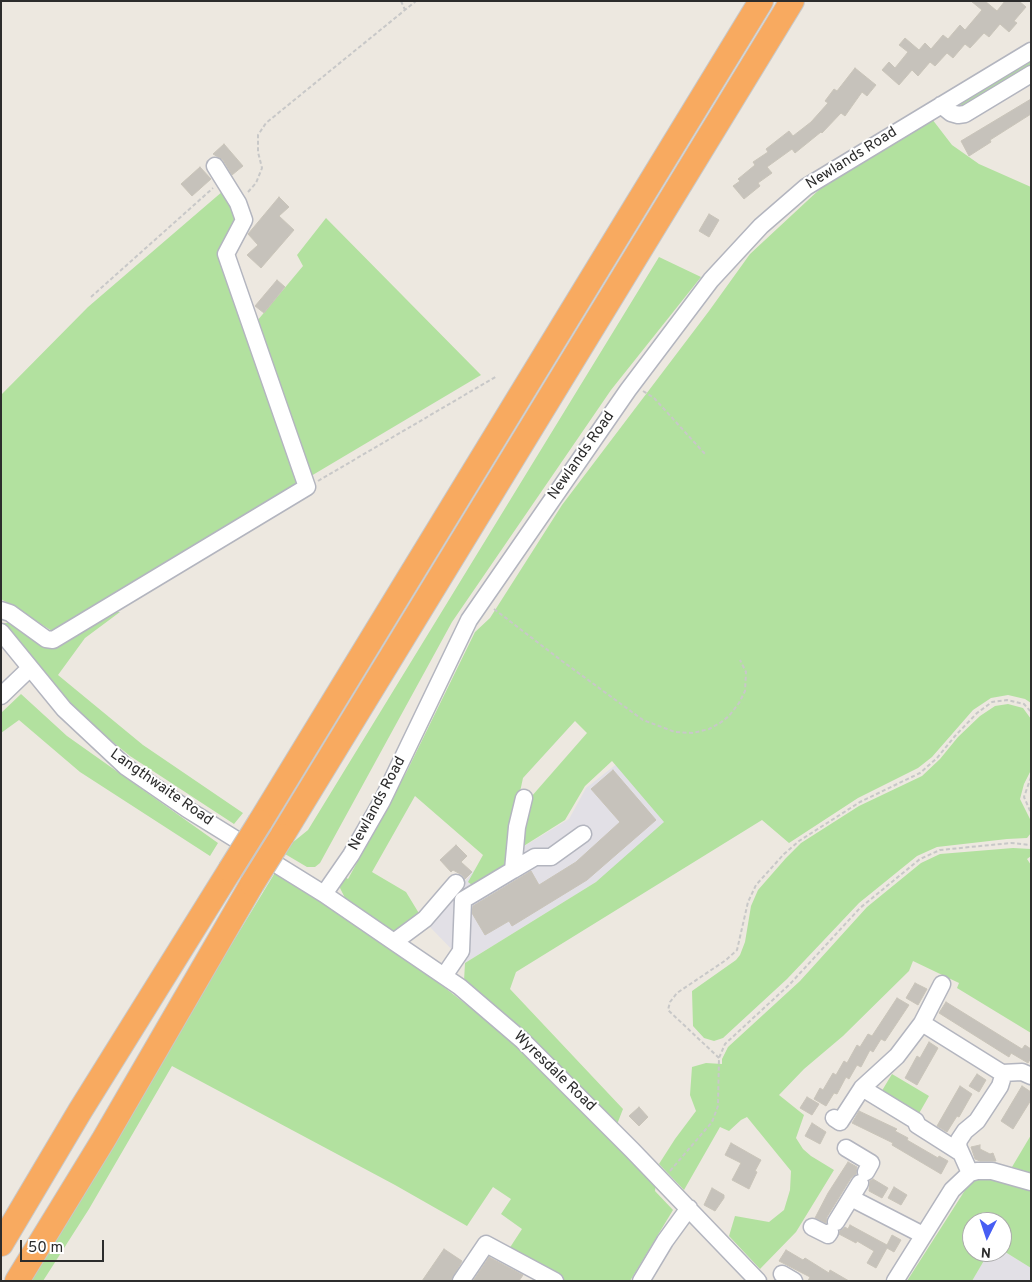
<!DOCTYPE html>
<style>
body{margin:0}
#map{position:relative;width:1032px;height:1282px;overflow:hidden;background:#ede8e0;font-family:Overpass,sans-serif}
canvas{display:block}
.frame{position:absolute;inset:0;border:2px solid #2c2c2c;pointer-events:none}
.north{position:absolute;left:962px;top:1212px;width:50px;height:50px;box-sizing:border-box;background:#fff;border:1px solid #ababab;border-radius:50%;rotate:184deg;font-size:14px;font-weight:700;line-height:20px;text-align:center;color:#2c2c2c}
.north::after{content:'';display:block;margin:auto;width:18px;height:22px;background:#475ef3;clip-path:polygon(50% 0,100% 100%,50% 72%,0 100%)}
.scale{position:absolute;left:20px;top:1240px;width:84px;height:22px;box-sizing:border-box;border:2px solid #2c2c2c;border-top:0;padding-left:6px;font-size:15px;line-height:18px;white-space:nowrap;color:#2c2c2c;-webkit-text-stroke:4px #fff;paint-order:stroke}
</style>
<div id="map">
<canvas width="1032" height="1282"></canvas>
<div class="frame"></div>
<div class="north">N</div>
<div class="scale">50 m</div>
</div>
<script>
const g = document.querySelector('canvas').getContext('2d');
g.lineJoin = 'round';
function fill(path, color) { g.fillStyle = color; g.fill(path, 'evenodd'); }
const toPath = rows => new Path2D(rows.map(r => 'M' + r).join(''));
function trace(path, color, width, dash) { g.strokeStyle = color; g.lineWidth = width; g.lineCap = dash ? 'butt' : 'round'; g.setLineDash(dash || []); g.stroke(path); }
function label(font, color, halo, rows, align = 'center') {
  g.font = font + ' Overpass,sans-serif'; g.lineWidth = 4; g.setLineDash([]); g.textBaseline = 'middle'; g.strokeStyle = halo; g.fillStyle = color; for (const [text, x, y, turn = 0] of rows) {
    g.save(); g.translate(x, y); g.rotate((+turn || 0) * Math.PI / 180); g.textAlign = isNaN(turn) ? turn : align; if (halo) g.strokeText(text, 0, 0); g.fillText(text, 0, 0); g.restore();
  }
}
fill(toPath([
 [632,752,701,820,596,882,465,963,428,925,492,849,503,859,569,819,586,788],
 [1002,1250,1031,1268,1031,1281,972,1281,989,1252,1002,1252]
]), '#e2e0e6');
fill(toPath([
 [1031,59,1031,69,964,108,959,103],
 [932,119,952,145,979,164,1031,187,1031,703,1025,699,1008,695,991,698,973,710,932,757,918,768,858,798,789,843,762,820,516,972,510,989,623,1109,616,1127,464,981,465,963,596,882,664,822,612,761,585,786,565,820,519,849,531,797,587,733,575,721,523,778,504,865,472,885,468,882,483,855,415,796,372,872,406,892,420,915,394,934,347,902,340,888,341,882,344,876,348,879,407,771,475,632,490,618,562,505,709,311,750,254,821,188],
 [223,191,238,220,219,254,300,482,52,631,1,599,1,395,88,307],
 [326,218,481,375,311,476,257,321,303,266,297,255],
 [659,257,701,277,611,390,452,622,320,863,315,867,307,867,285,854,292,843,308,830],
 [113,612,120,612,85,638,58,675,143,745,243,813,234,824,130,756,76,712,36,673,2,623,14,623,44,647,51,648],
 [21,694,67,736,218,843,210,856,80,772,19,720,1,733,1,713],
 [1008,704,1023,708,1031,719,1031,770,1024,784,1020,799,1031,821,1031,833,1027,838,1007,839,937,847,917,856,859,903,787,979,723,1038,714,1041,704,1038,693,1026,692,991,736,960,740,955,745,942,751,906,758,890,786,858,801,843,859,806,922,776,940,759,958,737,980,716,995,706],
 [1013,848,1031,849,1031,856,1027,859,1031,865,1031,1033,957,988,959,983,913,961,909,971,843,1036,804,1069,779,1095,804,1115,796,1138,803,1149,811,1156,834,1170,796,1232,760,1269,729,1236,735,1216,769,1222,784,1210,790,1190,791,1171,747,1117,741,1120,729,1131,720,1127,684,1190,659,1164,675,1139,696,1111,690,1095,692,1067,706,1063,722,1064,722,1059,728,1047,800,981,867,907,921,863,940,854],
 [276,871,399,952,499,1030,599,1124,656,1183,655,1191,673,1210,630,1281,565,1281,509,1249,522,1229,501,1214,511,1199,493,1187,467,1226,395,1185,172,1066,89,1209,43,1281,27,1281],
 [892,1074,929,1096,917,1117,880,1094],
 [1031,1135,1031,1173,1012,1167],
 [983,1177,1031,1188,1031,1268,1002,1250,1002,1222,972,1222,972,1252,989,1252,972,1281,907,1281,969,1184,973,1179]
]), '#b2e19f');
const building = toPath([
 [971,1,985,1,997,11,1005,1,1019,1,1026,7,1014,21,1017,23,1009,32,1000,24,989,37,984,33,970,48,965,44,953,58,947,53,935,66,930,62,918,76,912,70,899,85,882,70,889,62,895,68,908,52,899,45,905,38,919,50,925,43,931,49,943,35,948,39,960,25,965,30,982,10,971,1],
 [855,68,876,85,867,96,862,92,845,116,841,113,822,133,821,132,795,153,792,149,767,167,772,173,758,183,760,186,744,199,733,186,740,181,738,179,755,165,753,162,768,152,766,149,789,131,793,136,811,122,828,103,825,101,834,89,837,91,855,68],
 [1031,99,1031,114,990,140,991,142,969,156,961,141,1031,99],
 [224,144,243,166,232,175,223,160,213,154,224,144],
 [200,167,211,179,192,196,181,184,200,167],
 [279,197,289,207,279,216,294,230,261,268,247,255,258,245,248,234,279,197],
 [709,214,719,220,709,237,699,231,709,214],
 [277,280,285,287,264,313,255,306,277,280],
 [613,770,656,820,587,880,512,926,509,921,485,935,472,913,473,906,531,871,539,885,576,862,620,822,591,789,613,770],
 [456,845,467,856,461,862,472,872,465,879,462,875,453,870,451,872,440,860,456,845],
 [915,983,927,989,918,1005,906,998,915,983],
 [897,998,909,1005,885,1041,881,1039,873,1052,870,1050,861,1067,857,1065,849,1079,846,1077,837,1094,834,1093,826,1106,814,1099,820,1088,823,1090,833,1073,836,1075,844,1061,847,1063,857,1045,860,1047,868,1034,872,1036,897,998],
 [946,1002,1022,1049,1025,1045,1031,1049,1031,1058,1028,1063,1011,1053,1009,1057,939,1013,946,1002],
 [929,1042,938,1048,917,1085,905,1078,917,1056,920,1058,929,1042],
 [977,1074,986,1080,979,1092,969,1086,977,1074],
 [960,1086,972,1094,959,1117,957,1116,947,1132,937,1126,960,1086],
 [1022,1086,1031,1092,1031,1100,1013,1129,1001,1121,1022,1086],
 [807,1097,819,1104,812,1115,800,1108,807,1097],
 [639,1107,648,1117,639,1126,629,1116,639,1107],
 [859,1111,897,1129,895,1131,908,1138,907,1140,938,1158,939,1156,948,1161,941,1174,892,1145,893,1143,852,1123,859,1111],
 [812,1123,826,1132,820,1144,805,1136,812,1123],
 [731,1143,761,1160,755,1171,757,1172,749,1189,732,1180,741,1163,725,1155,731,1143],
 [980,1145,980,1149,990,1154,993,1153,996,1161,980,1161,975,1159,971,1147,980,1145],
 [848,1162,857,1167,856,1174,851,1178,827,1217,826,1223,815,1218,828,1193,848,1162],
 [873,1179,888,1188,882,1198,869,1191,870,1181,873,1179],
 [894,1187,907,1195,901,1205,888,1198,894,1187],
 [712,1188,724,1195,724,1198,715,1211,704,1205,712,1188],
 [850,1225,887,1245,892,1235,901,1240,894,1252,887,1248,876,1268,867,1263,874,1251,857,1241,856,1243,839,1234,840,1231,845,1227,848,1229,850,1225],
 [444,1249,462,1261,451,1281,422,1281,444,1249],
 [786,1250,803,1260,805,1258,829,1273,830,1270,849,1281,808,1281,810,1277,779,1261,786,1250],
 [489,1257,523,1275,519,1281,473,1281,489,1257]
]);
fill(building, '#c6c2bb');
trace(building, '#c9c4b9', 1);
const minor = toPath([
 [941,105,951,113,958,115,965,114,1031,74],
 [1,610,10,613,46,639,53,640,307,487,226,254,244,220,238,203,215,166],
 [1,632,64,709,126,767,187,809,324,894,394,942,460,987,523,1041,632,1150,758,1281],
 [1,696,29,669],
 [513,870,535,857,551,857,583,834],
 [324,894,351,855,382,801,469,620,628,390,711,280,761,226,806,187,1031,51],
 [394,942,425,919,456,883],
 [444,976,461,951,463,900,513,870,517,827,524,798],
 [922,1023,1002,1073,1003,1076,1000,1086,977,1121,965,1131,959,1140,958,1146,970,1173],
 [1002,1073,1022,1072,1031,1076],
 [862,1088,916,1121,917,1125,961,1153],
 [834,1118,840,1122,862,1088,897,1056,922,1023,942,984],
 [846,1148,871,1163,866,1172],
 [851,1198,923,1235],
 [836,1222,860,1183],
 [812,1227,828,1235,830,1232],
 [782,1274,794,1281],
 [461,1281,486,1244,555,1281],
 [641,1281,665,1241,689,1208],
 [895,1281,952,1190,970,1173,977,1171,992,1171,1031,1182]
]);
const highway = toPath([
 [260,822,761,1],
 [282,836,792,1],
 [1,1244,80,1111,230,870],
 [17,1281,104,1139,252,884]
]);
trace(minor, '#b3b5bf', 19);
trace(highway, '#c8c8c8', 26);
trace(toPath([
 [401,1,405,10],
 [248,192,256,183,262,168,258,152,258,135,266,123,416,1],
 [91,297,213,188],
 [643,391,654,398,705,454],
 [318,481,497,376],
 [494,609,562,661,643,720,675,732,693,733,709,729,720,723,729,716,739,703,745,691,746,672,740,660],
 [1031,777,1024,797,1031,813],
 [719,1058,668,1010,670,1002,677,993,726,960,737,950,748,902,756,885,784,854,799,841,860,802,920,773,937,758,955,736,977,713,992,702,1007,700,1024,704,1031,712],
 [670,1171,712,1122,718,1106,719,1058,725,1044,790,984,860,908,920,859,940,850,1011,843,1031,845]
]), '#c8c8c8', 2, [4, 2.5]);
trace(minor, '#fff', 16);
trace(highway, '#f8aa60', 24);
const highwayBridge = toPath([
 [230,870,260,822],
 [252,884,282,836]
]);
trace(highwayBridge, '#c8c8c8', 26, []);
trace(highwayBridge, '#f8aa60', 24);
label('15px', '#2c2c2c', '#fff', [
 ["Newlands Road",852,159,-32],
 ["Newlands Road",582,456,-55],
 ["Langthwaite Road",161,788,35],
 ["Newlands Road",378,804,-62],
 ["Wyresdale Road",554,1072,44]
]);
</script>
